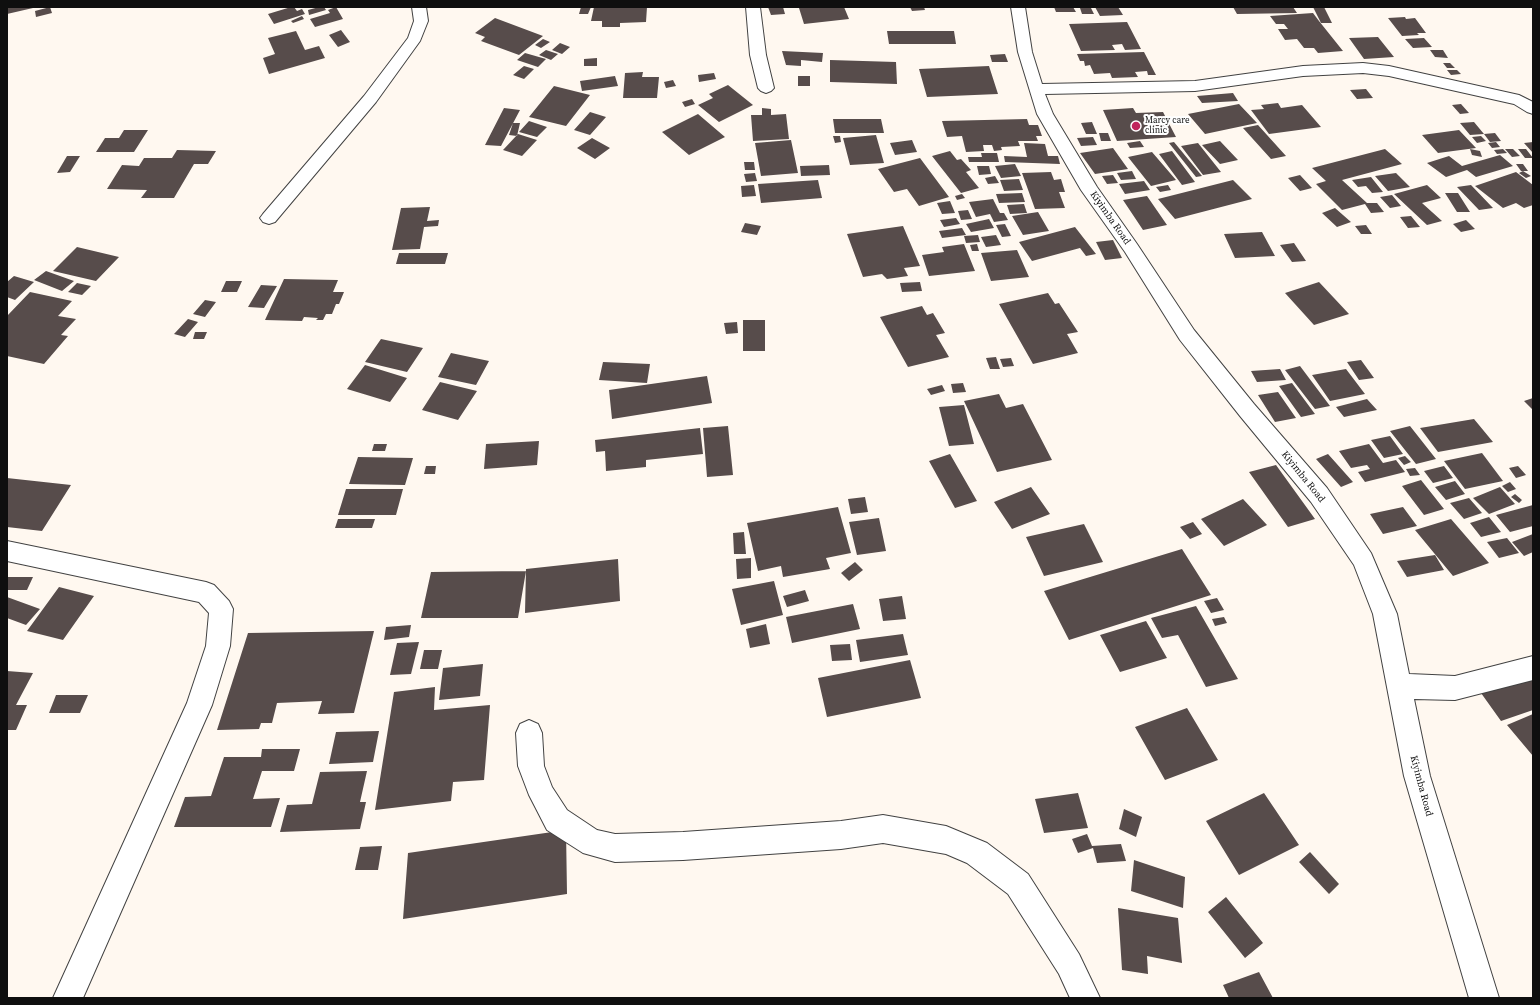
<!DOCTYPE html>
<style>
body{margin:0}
#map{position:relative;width:1540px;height:1005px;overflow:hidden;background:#fff8f0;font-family:"Source Serif 4",serif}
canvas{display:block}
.frame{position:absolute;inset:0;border:8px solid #0f0f0f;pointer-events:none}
</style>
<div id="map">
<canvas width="1540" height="1005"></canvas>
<div class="frame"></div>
</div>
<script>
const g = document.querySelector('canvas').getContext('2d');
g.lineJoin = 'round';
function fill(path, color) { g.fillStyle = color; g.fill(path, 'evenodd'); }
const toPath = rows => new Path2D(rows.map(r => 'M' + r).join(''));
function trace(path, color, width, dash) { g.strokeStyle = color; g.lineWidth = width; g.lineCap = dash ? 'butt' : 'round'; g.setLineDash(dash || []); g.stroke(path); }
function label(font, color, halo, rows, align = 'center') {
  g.font = font + ' "Source Serif 4",serif'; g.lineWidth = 4; g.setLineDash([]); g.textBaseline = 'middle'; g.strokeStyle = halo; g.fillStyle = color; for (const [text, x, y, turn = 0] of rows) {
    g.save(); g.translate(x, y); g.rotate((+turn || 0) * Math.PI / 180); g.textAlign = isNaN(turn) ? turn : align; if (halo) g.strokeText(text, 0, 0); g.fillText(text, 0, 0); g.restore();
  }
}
fill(toPath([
 [7,7,33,7,33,8,7,14],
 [50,7,52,13,36,17,35,11],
 [291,7,294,7,297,11,302,9,305,14,274,24,268,14],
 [319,7,324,7,326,10,309,15,308,10],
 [336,7,343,19,315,27,310,19,330,13,328,10],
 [581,7,591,7,588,14,579,14],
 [594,7,647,7,646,22,620,23,620,27,602,27,602,21,591,21],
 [768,7,783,7,785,14,771,15],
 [844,7,849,19,804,24,799,8],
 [910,7,924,7,925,10,912,11],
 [1054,7,1073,7,1076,12,1056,12],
 [1095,7,1118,7,1123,15,1100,16],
 [1233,7,1293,7,1297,13,1237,14],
 [1313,7,1324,7,1332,23,1321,23],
 [1080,8,1091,8,1094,14,1082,14],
 [1313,13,1319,21,1343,51,1318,53,1314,48,1304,48,1297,39,1285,40,1278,29,1288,29,1284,24,1276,24,1270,16],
 [302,16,304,19,293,23,291,21],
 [1405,17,1406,19,1415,18,1426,33,1417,33,1419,35,1402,36,1388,18],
 [495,18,543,36,519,55,481,41,485,37,475,33],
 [1127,22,1141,49,1125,50,1122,44,1112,45,1115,50,1081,51,1069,24],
 [341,30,350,42,338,47,329,35],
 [296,31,305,50,319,46,325,58,269,74,263,58,275,54,268,38],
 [887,31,954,31,956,44,889,44],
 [1378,37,1394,57,1364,59,1349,38],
 [1424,38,1432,47,1413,48,1405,39],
 [543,39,550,42,541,48,535,45],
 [560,43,570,47,562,54,552,50],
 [546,50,558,54,551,60,539,55],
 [1430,50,1443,50,1448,58,1435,57],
 [782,51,823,53,822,62,801,60,801,66,786,65],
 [1144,52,1156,75,1148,75,1147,71,1135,72,1138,77,1112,78,1110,73,1094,74,1090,65,1085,66,1084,61,1080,61,1077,54],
 [525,53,546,59,538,67,517,60],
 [1005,54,1008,62,992,62,990,55],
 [597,58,597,66,584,66,584,59],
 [830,60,896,62,897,84,830,82],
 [1443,63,1450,63,1455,68,1447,68],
 [524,66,534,69,524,79,513,75],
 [989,66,998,94,927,97,919,69],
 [1447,70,1457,70,1461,74,1451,75],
 [643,72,642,77,659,77,657,98,623,98,625,73],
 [714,73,716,79,699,82,698,75],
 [615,76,618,86,582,91,580,81],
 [798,76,810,76,810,86,798,86],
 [673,80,676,86,666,88,664,82],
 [728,85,753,105,719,122,698,105,713,98,709,94],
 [554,86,590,95,566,126,529,117],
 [1366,89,1373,98,1357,99,1350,90],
 [1233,93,1238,101,1202,103,1197,96],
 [692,99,695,104,685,107,682,102],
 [1278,103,1281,108,1302,105,1321,127,1269,134,1251,110,1264,109,1261,105],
 [1239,104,1257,123,1205,134,1188,114],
 [1461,104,1469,113,1460,114,1452,105],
 [504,108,520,110,501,146,485,145],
 [762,108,771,109,771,115,786,114,789,139,753,141,751,115,762,115],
 [1133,108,1136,113,1163,112,1176,137,1117,141,1103,110],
 [590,112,606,117,590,135,574,130],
 [698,114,725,137,689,155,662,132],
 [833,119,881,119,884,133,835,133],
 [1027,119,1029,125,1038,125,1042,136,1036,136,1038,141,1018,141,1020,146,1001,147,1002,150,994,151,992,145,983,145,984,151,966,152,962,136,947,137,942,121],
 [529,121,547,127,537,137,519,132],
 [1092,122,1097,134,1086,134,1081,123],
 [1474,122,1484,134,1470,135,1460,123],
 [513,123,520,123,517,136,509,135],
 [1258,125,1286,156,1271,159,1243,128],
 [124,130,148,130,134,152,96,152,105,138,119,138],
 [1459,130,1476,148,1438,153,1422,135],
 [1099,133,1108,133,1111,141,1101,141],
 [1495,133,1501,141,1490,142,1484,134],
 [518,134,537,140,522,156,503,150],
 [876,135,884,163,850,165,843,138],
 [833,136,840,136,841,142,835,143],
 [1481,136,1486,141,1477,143,1472,137],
 [1093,137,1097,145,1081,146,1077,138],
 [592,138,610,148,595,159,577,148],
 [791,140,798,173,761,176,755,143],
 [912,140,917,152,895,155,890,143],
 [1140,141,1144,147,1130,148,1127,143],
 [1220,141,1238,160,1220,164,1202,145],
 [1174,142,1202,176,1196,177,1169,143],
 [1496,142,1500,147,1492,148,1488,143],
 [1533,142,1533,153,1524,143],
 [1024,143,1045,144,1048,156,1058,156,1060,164,1005,162,1004,156,1027,157],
 [1198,143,1221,172,1203,175,1181,146],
 [1113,148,1128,169,1095,174,1080,153],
 [1385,149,1402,164,1342,180,1367,203,1377,203,1384,212,1371,213,1365,204,1342,210,1316,184,1326,181,1312,168],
 [1470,149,1480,151,1482,157,1472,155],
 [1503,149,1507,153,1497,154,1494,150],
 [1505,149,1513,149,1520,156,1512,157],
 [1518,149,1526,149,1533,158,1525,158],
 [177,150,216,151,208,164,194,164,174,198,141,198,147,190,107,189,122,165,139,166,144,158,172,158],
 [950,151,957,160,961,159,971,170,966,172,979,188,961,193,932,156],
 [1172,151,1195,182,1182,185,1159,154],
 [1152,152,1176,180,1151,186,1128,157],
 [981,153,997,153,999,162,969,162,968,157,982,157],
 [1500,155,1513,166,1476,177,1467,170,1446,177,1427,163,1449,156,1462,166],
 [67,156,80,156,70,172,57,173],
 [920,158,949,197,919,206,907,189,894,192,878,169],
 [744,162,754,162,755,170,745,170],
 [1015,164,1021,176,1001,178,995,166],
 [1516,164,1523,164,1528,171,1521,171],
 [829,165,830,175,801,176,800,166],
 [977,166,989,166,991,174,979,175],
 [1132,171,1136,179,1121,180,1117,173],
 [1523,171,1531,176,1526,178,1519,173],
 [1051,172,1054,180,1061,179,1065,192,1059,192,1065,208,1035,209,1022,173],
 [1516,172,1533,185,1533,205,1524,208,1516,203,1503,208,1475,186],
 [755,173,757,181,746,182,744,174],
 [1396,173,1410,187,1388,191,1375,176],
 [1113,175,1118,183,1107,184,1102,176],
 [1300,175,1312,188,1300,191,1288,178],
 [995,176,999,183,988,184,985,178],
 [1371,177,1383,192,1372,193,1366,186,1358,187,1352,180],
 [1019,179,1023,190,1004,191,1000,180],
 [818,180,822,198,761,203,758,184],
 [1233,180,1252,199,1175,219,1158,199],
 [1144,181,1150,190,1125,194,1119,184],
 [754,185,756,196,742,197,741,186],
 [1168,185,1171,190,1160,192,1156,187],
 [1427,185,1441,198,1422,203,1442,221,1427,225,1394,194],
 [1471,185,1493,208,1479,210,1457,187],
 [1022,193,1025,202,999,203,996,194],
 [1445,193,1458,193,1470,212,1457,212],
 [962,194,965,198,957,200,955,196],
 [1392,195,1401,206,1390,208,1380,197],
 [1147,196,1167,225,1143,230,1123,200],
 [993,199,1000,213,1004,213,1008,220,994,222,990,214,976,217,969,202],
 [950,201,955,213,942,214,937,203],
 [1024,204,1027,213,1010,214,1007,205],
 [430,207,427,221,439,220,438,226,424,227,420,249,392,250,401,208],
 [1335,208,1351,222,1337,227,1322,213],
 [968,210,972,219,961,220,958,211],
 [1038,212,1049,231,1023,235,1012,216],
 [1411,216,1420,227,1408,228,1400,217],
 [956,218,960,224,944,227,940,220],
 [989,219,994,228,971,232,966,224],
 [1466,220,1475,229,1461,232,1453,224],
 [745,223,761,226,757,235,741,232],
 [1005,224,1011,236,1002,237,996,225],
 [1366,225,1372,234,1361,234,1355,226],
 [903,226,920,266,904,268,908,276,887,279,882,274,863,277,847,234],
 [1075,227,1096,254,1086,256,1080,248,1032,261,1019,242],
 [962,228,966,235,942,238,939,231],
 [1262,232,1275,256,1235,258,1224,234],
 [978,235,980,242,966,243,964,236],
 [996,235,1001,245,986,247,981,237],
 [1113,240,1122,258,1105,260,1096,242],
 [1294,243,1306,261,1292,262,1280,245],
 [964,244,975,271,929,276,922,255,944,252,942,247],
 [977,244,979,251,972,251,970,245],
 [77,247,119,257,96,281,53,271],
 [1017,250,1029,277,991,281,981,253],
 [399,253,448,253,445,264,396,264],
 [46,271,74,281,62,291,34,280],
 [14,276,34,282,15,300,7,297,7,282],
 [284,279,338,280,333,292,344,292,339,304,336,304,332,314,326,314,323,320,316,320,318,318,304,317,302,321,265,320],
 [226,281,242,281,237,292,221,292],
 [920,282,922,291,902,292,900,283],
 [1319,282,1349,314,1314,325,1285,293],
 [77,283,91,286,82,295,68,292],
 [261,285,277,286,264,308,248,307],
 [30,292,72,301,58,316,76,319,61,335,68,336,44,364,7,356,7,316],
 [1048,293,1055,304,1059,303,1078,332,1067,334,1078,353,1033,364,999,304],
 [205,300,216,302,205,317,193,314],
 [922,306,927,315,933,313,945,333,936,335,949,357,908,367,880,317],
 [188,319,198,322,185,337,174,334],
 [743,320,765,320,765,351,743,351],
 [737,322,738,333,726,334,724,323],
 [195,332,207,332,204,339,193,339],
 [381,339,423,348,407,372,365,362],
 [451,353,489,361,476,385,438,377],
 [996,357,1000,369,990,369,986,358],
 [1011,358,1014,366,1003,367,1000,359],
 [1361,360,1374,378,1359,380,1347,362],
 [603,362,650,364,647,383,599,380],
 [365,365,407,378,390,402,347,389],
 [1300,366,1330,406,1315,409,1285,370],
 [1280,369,1286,380,1257,382,1251,371],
 [1346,369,1365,394,1330,401,1312,375],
 [707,376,712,403,612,419,609,390],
 [440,382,477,391,458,420,422,410],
 [963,383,966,392,953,393,951,384],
 [1292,383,1315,414,1301,417,1279,386],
 [942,385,945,391,931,395,927,389],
 [1278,392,1296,418,1275,422,1258,395],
 [999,394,1006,408,1023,404,1052,460,997,472,964,401],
 [1533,398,1533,410,1524,401],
 [1367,399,1377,410,1344,417,1336,407],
 [964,405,974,444,949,446,939,407],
 [1474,419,1493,442,1438,452,1420,428],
 [728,426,733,475,707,477,703,428],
 [1410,426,1436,459,1416,464,1390,431],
 [700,428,703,454,646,460,646,467,606,471,605,451,596,452,595,440],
 [1390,436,1403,454,1384,458,1371,440],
 [539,441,537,465,484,469,486,444],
 [374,444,387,444,385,451,372,451],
 [1369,444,1383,463,1396,460,1405,472,1365,482,1358,472,1370,469,1367,465,1351,468,1339,451],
 [1482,453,1503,481,1465,489,1444,461],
 [950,454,977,501,955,508,929,461],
 [1328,454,1353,482,1341,487,1316,459],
 [1405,456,1411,462,1404,465,1398,458],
 [358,457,413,458,405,485,349,484],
 [1276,465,1315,519,1288,527,1249,472],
 [426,466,436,466,435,474,424,474],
 [1444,466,1453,478,1433,483,1424,471],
 [1518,466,1526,475,1516,478,1509,468],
 [1415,468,1420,475,1410,476,1406,469],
 [7,478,71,485,42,531,7,527],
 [1421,480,1444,509,1424,515,1402,486],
 [1455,481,1465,494,1446,500,1435,487],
 [1510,482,1516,489,1508,492,1502,486],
 [1031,487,1050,514,1012,529,994,502],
 [1500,487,1515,504,1489,514,1473,498],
 [346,489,403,489,396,515,338,515],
 [1515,494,1522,500,1519,503,1511,497],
 [865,497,868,512,851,514,848,499],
 [1469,498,1482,513,1464,519,1450,503],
 [1243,499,1267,525,1224,546,1201,519],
 [1533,505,1533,526,1510,532,1496,515],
 [838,507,851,553,826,558,830,569,783,577,781,566,758,571,747,523],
 [1403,507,1417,526,1383,534,1370,514],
 [1489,517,1501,532,1481,537,1470,523],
 [879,518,886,551,857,555,849,522],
 [338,519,375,519,372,528,335,528],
 [1451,519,1489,563,1453,576,1415,530],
 [1193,522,1202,534,1190,539,1180,527],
 [1084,524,1103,562,1044,576,1026,537],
 [744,532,746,554,734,554,733,533],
 [1533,534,1533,552,1524,556,1512,542],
 [1507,538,1519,553,1499,558,1487,542],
 [1182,549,1211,595,1069,640,1044,591],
 [1435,555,1444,570,1407,577,1397,561],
 [751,558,751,578,737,579,736,559],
 [618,559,620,601,525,613,526,569],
 [855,562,863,570,849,581,841,573],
 [526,571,518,618,421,618,431,572],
 [7,577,33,577,27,590,7,590],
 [774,581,783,615,741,625,732,589],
 [59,587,94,596,63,640,27,631],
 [805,590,809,601,787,607,783,596],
 [902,596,906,619,883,621,879,599],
 [7,597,40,609,26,625,7,618],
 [1217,598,1224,610,1211,613,1204,601],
 [853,604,860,629,792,643,786,617],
 [1196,606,1238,679,1206,687,1178,635,1162,638,1151,618],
 [1224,617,1227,623,1215,626,1212,619],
 [1146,621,1167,658,1120,672,1100,635],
 [766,624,770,644,750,648,746,629],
 [411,625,409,637,384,640,386,627],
 [374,631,354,713,318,714,322,701,277,703,272,723,261,723,259,729,217,730,248,633],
 [903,634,908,655,860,662,856,640],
 [419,642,411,674,390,675,397,643],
 [850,644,852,660,832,661,830,645],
 [424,650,442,650,438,669,420,669],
 [910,660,921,698,827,717,818,678],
 [483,664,480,696,439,700,443,668],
 [7,671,33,673,16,705,27,705,16,730,7,730],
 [1533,676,1533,710,1501,721,1481,693],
 [435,687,434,710,490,705,484,780,453,782,451,801,375,810,394,692],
 [56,695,88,695,80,713,49,713],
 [1187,708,1218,760,1165,780,1135,727],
 [1533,714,1533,756,1507,725],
 [379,731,373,762,329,764,336,732],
 [262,749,300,749,294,771,262,771,253,799,280,798,271,827,174,827,185,797,211,796,224,757,261,757],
 [367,771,360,802,366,802,360,829,280,832,287,805,312,804,320,772],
 [1078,793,1088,828,1044,833,1035,799],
 [1264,793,1299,845,1239,875,1206,821],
 [1124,809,1142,817,1136,837,1119,829],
 [566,830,567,894,403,919,408,853],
 [1087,834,1092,846,1121,844,1126,861,1097,863,1093,848,1078,853,1072,839],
 [382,846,378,870,355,870,360,847],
 [1310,852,1339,884,1329,894,1299,862],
 [1134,860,1185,877,1183,908,1131,891],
 [1226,897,1263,943,1245,958,1208,912],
 [1118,908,1178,918,1182,963,1147,956,1148,974,1122,970],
 [1259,972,1273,998,1229,998,1223,985]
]), '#574c4b');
const minor = toPath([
 [412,7,426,7,428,21,420,41,376,102,275,222,269,224,263,222,260,218,263,214,364,96,408,38,414,21,412,7],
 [746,7,760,7,766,55,774,88,771,91,766,93,761,91,758,88,750,55,746,7],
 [1011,7,1025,7,1032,52,1042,84,1195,81,1303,66,1363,63,1389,66,1519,95,1533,102,1533,114,1527,112,1514,104,1389,76,1363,73,1303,76,1195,91,1045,94,1053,114,1097,187,1137,244,1194,330,1254,404,1327,488,1371,553,1397,614,1409,674,1455,676,1533,656,1533,680,1455,700,1414,699,1430,776,1499,998,1469,998,1404,776,1373,614,1354,565,1311,502,1240,416,1180,340,1125,252,1081,190,1037,114,1018,52,1011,7],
 [7,541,206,582,214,585,229,601,233,609,230,646,212,705,83,998,53,998,187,703,206,646,209,613,199,602,7,561,7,541],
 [529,720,538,724,542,733,544,766,552,787,567,810,597,830,615,834,683,832,841,821,883,815,946,826,987,843,1028,874,1079,954,1100,998,1070,998,1059,974,1008,894,967,863,946,854,883,843,841,849,683,860,615,862,583,853,547,830,529,795,518,766,516,733,520,724,529,720]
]);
trace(minor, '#424242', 2);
fill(minor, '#fff');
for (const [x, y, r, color] of [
 [1136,126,5,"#c0255c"]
]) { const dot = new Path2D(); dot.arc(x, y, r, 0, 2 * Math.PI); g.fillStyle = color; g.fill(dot); trace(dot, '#fff', 1.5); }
label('9px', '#0f0f0f', '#fff', [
 ["Marcy care",1145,121],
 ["clinic",1145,131]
], 'left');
label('10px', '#0f0f0f', '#fff', [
 ["Kiyimba Road",1110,218,55],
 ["Kiyimba Road",1303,477,51],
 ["Kiyimba Road",1421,786,75]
]);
</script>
